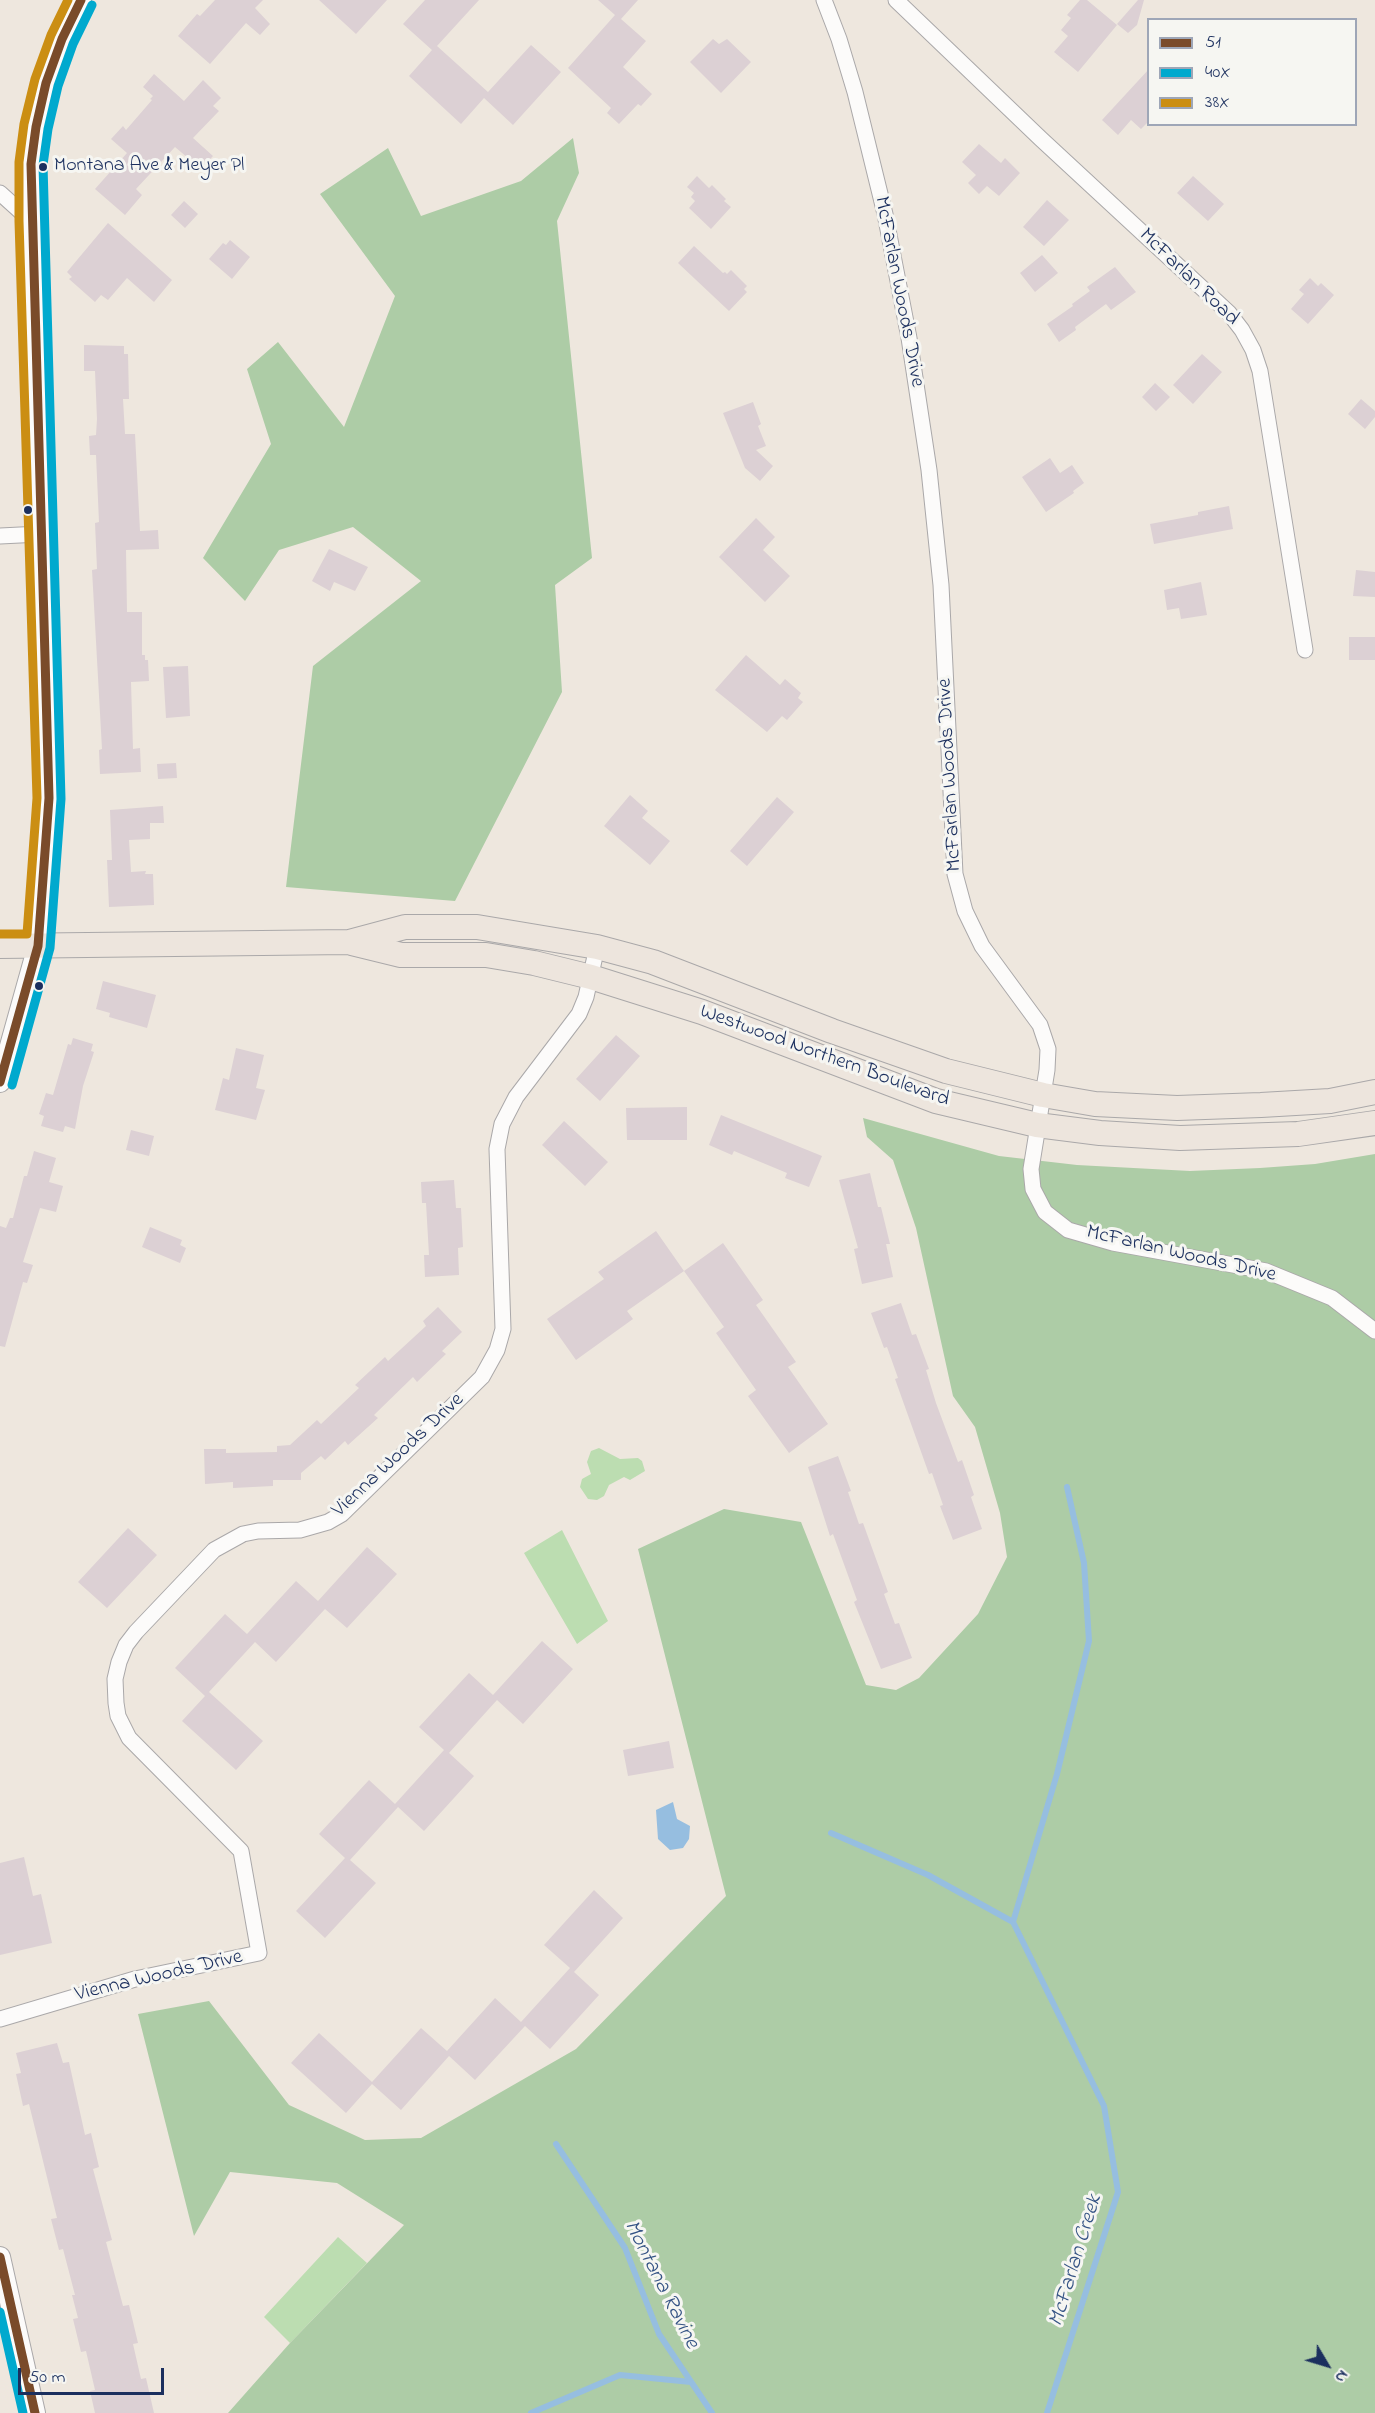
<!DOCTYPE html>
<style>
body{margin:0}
#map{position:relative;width:1375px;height:2413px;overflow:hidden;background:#eee7de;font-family:"Indie Flower",sans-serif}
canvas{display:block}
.legend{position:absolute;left:1147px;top:18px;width:210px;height:108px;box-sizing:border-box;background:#f6f6f2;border:2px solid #9ea6b7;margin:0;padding:8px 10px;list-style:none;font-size:18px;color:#1b2f5e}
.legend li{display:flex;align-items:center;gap:12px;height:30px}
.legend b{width:30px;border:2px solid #9ea6b7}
.north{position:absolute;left:1297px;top:2335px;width:60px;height:60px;-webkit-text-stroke:4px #f6f6f2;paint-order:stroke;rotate:128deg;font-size:16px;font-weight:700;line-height:24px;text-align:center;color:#1b2f5e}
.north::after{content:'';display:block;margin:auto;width:21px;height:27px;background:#1b2f5e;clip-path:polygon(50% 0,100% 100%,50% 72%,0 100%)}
.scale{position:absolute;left:18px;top:2368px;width:146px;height:27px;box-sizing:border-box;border:3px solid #1b2f5e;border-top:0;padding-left:8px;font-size:18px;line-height:21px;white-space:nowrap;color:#1b2f5e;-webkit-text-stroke:4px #f6f6f2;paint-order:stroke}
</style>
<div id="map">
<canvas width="1375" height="2413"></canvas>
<ul class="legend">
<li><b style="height:8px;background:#7a4b2a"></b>51</li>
<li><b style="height:8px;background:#00a9ce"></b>40X</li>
<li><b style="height:8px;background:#cb8e13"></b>38X</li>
</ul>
<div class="north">N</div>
<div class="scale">50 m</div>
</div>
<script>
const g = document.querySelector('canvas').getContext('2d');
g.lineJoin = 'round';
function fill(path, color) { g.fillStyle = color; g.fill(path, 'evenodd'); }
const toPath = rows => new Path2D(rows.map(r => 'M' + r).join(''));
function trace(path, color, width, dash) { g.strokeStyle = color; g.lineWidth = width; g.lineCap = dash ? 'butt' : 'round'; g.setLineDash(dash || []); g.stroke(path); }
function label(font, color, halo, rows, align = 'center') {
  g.font = font + ' "Indie Flower",sans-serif'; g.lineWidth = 6; g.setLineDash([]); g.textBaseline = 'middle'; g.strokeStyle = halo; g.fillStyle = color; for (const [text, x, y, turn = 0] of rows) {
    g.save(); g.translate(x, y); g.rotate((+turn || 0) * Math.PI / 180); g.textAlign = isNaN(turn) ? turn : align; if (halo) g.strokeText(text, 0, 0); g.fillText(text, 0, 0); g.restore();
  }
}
fill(toPath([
 [599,1448,620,1459,638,1458,642,1461,645,1471,630,1480,624,1477,609,1485,604,1496,597,1500,588,1499,580,1487,582,1479,591,1474,587,1462,591,1451],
 [562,1530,608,1621,577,1644,524,1553],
 [338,2237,367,2263,290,2343,264,2317]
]), '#bcddb1');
fill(toPath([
 [573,138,579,173,557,221,592,558,555,585,562,692,455,901,286,887,313,666,421,581,353,527,279,550,245,601,203,558,271,444,247,369,278,342,344,427,395,296,320,194,388,148,421,216,521,181],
 [863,1118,999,1156,1077,1165,1190,1171,1260,1168,1315,1164,1375,1154,1375,2413,228,2413,290,2343,404,2225,337,2183,230,2172,194,2236,138,2014,209,2001,289,2105,365,2140,421,2138,576,2049,726,1896,638,1549,724,1509,801,1522,866,1685,896,1690,919,1678,978,1614,1007,1557,1000,1513,975,1427,953,1396,916,1228,893,1160,867,1137]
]), '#adcca6');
fill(toPath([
 [673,1802,677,1819,690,1826,689,1839,683,1848,670,1850,658,1839,656,1810]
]), '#96bee0');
trace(toPath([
 [831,1833,928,1875,1013,1922],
 [1013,1922,1104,2106,1118,2192,1047,2413],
 [1013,1922,1057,1774,1089,1641,1084,1563,1067,1487],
 [556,2144,625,2248,659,2334,712,2413],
 [531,2413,620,2375,691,2382]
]), '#96bee0', 6);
fill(toPath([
 [215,0,263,0,255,8,270,24,260,35,246,23,210,64,178,36,197,14,200,16],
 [319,0,387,0,356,34],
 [425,0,479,0,437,46,488,92,531,45,561,72,513,125,484,98,461,124,409,76,432,50,403,24],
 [598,0,638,0,621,19,646,41,623,67,652,94,641,106,638,104,619,124,607,113,611,108,568,68,615,15],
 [1080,0,1087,0,1117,25,1078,72,1054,52,1068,36,1061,30,1071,18,1067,15],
 [1138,0,1144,0,1137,25,1128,33,1117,24],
 [713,39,719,44,727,39,751,62,721,93,690,62],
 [1149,69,1149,121,1141,129,1131,120,1118,135,1102,120],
 [154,74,184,101,203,80,221,98,213,106,219,111,193,138,213,156,201,169,175,147,136,189,142,195,125,215,95,189,127,153,111,139,123,126,126,130,152,100,150,99,153,96,143,87],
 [979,144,1001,163,1005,158,1020,173,999,196,987,186,979,194,968,183,976,175,962,162],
 [697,176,709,188,712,185,726,199,724,201,731,207,711,229,689,208,695,201,691,197,694,193,687,187],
 [1193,176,1224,204,1208,221,1177,193],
 [1047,200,1069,220,1044,246,1023,227],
 [184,201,198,214,185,228,171,215],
 [108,223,172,280,154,302,127,278,108,300,101,295,95,302,69,279,72,277,67,272],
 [230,240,250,257,232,279,209,259,223,243,226,245],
 [694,246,723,273,725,272,727,274,731,270,747,286,744,289,747,292,729,311,678,263],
 [1042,255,1058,273,1035,292,1020,273],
 [1115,267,1136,292,1111,310,1106,304,1075,327,1076,330,1059,342,1047,324,1073,306,1072,304,1090,291,1087,287],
 [1310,278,1318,286,1321,283,1334,295,1308,324,1291,309,1304,294,1299,290],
 [84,345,124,346,124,354,128,354,129,399,123,399,125,434,135,434,140,531,158,530,159,549,126,550,127,612,142,612,142,655,145,655,145,660,148,660,149,681,131,682,133,749,140,748,141,772,100,774,99,750,102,749,92,570,97,569,95,523,99,522,96,455,90,455,89,436,96,435,97,419,95,371,84,371],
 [1202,354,1222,372,1193,404,1173,385],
 [1155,383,1170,397,1156,411,1142,397],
 [1361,399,1375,411,1375,417,1365,429,1348,414],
 [753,402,761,424,758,426,766,446,756,450,773,466,760,481,745,468,723,413],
 [1050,458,1060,473,1072,465,1084,483,1073,491,1074,493,1046,512,1022,477],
 [1229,506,1233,529,1154,544,1150,524,1198,515,1198,512],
 [756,518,775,537,763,550,790,576,765,602,719,557],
 [329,549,368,567,355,591,334,582,330,591,312,581],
 [1356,570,1375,572,1375,597,1353,596],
 [1201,582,1207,615,1181,619,1179,608,1167,610,1164,590],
 [1349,637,1375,637,1375,660,1349,660],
 [746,655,780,685,785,679,801,693,798,698,803,702,787,720,782,716,767,732,715,690],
 [188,666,190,716,166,718,163,667],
 [176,763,177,778,158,779,157,764],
 [630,795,648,811,642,818,670,841,650,865,604,826],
 [777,797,794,812,747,866,730,851],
 [163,806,164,823,150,823,150,839,129,840,131,872,146,871,145,874,153,874,154,905,109,907,107,860,112,860,110,810],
 [103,981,156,995,147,1028,109,1017,110,1013,96,1009],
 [616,1035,640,1056,600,1101,576,1079],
 [73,1038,93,1044,91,1051,94,1052,83,1086,75,1129,65,1126,63,1132,41,1126,44,1116,39,1114,46,1093,53,1095,68,1044,71,1045],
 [236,1048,264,1055,256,1088,265,1090,256,1120,215,1110,223,1078,229,1080],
 [687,1107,687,1140,627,1140,626,1108],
 [721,1115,822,1156,809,1187,785,1178,787,1173,734,1151,732,1155,709,1145],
 [564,1121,608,1162,585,1186,542,1145],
 [131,1130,154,1136,149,1156,126,1150],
 [34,1151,56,1158,49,1182,63,1186,56,1212,40,1208,23,1262,33,1265,27,1283,23,1282,5,1347,0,1346,0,1226,6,1228,10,1218,13,1218,24,1176,27,1176],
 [870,1173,878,1207,881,1207,890,1244,886,1244,893,1277,862,1284,854,1249,858,1248,839,1180],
 [454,1180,456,1208,461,1208,463,1247,458,1248,459,1275,425,1277,424,1255,429,1255,426,1203,422,1203,421,1182],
 [150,1227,182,1240,180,1245,186,1248,180,1263,142,1247],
 [656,1231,684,1271,627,1311,633,1319,576,1360,547,1319,604,1279,598,1272],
 [723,1243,763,1300,756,1305,796,1362,788,1367,828,1424,789,1453,748,1396,756,1390,716,1333,724,1327,684,1271],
 [901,1303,912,1335,916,1334,929,1369,926,1370,936,1403,958,1462,962,1460,974,1495,971,1497,982,1529,953,1540,940,1506,943,1505,932,1473,929,1474,895,1379,898,1378,887,1347,884,1348,871,1313],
 [438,1307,462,1332,442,1351,446,1354,417,1382,413,1377,374,1415,378,1418,348,1445,345,1441,325,1460,321,1456,301,1473,301,1480,273,1480,273,1486,233,1488,233,1482,205,1484,204,1449,226,1449,226,1453,277,1452,277,1446,290,1445,317,1420,321,1424,359,1388,355,1385,385,1357,388,1361,426,1326,423,1321],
 [838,1456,851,1491,848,1492,859,1524,863,1523,888,1592,884,1594,895,1624,899,1623,912,1658,881,1669,854,1602,857,1600,833,1534,830,1536,808,1467],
 [128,1528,157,1555,107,1608,78,1582],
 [367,1547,397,1574,347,1628,325,1609,276,1662,255,1642,209,1692,263,1741,236,1770,182,1721,205,1696,175,1668,225,1614,247,1634,296,1581,318,1601],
 [542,1641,573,1669,523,1724,497,1700,449,1753,474,1776,424,1831,398,1807,350,1860,376,1883,325,1938,296,1911,345,1858,319,1834,369,1780,395,1804,444,1750,419,1727,469,1673,493,1695],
 [669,1741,674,1768,628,1776,623,1750],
 [24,1857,33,1896,41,1894,52,1943,0,1955,0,1863],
 [594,1890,623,1918,574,1972,599,1995,550,2049,525,2026,475,2080,449,2056,401,2110,372,2084,346,2113,291,2063,319,2033,372,2082,421,2028,447,2051,495,1998,521,2022,570,1968,544,1945],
 [57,2043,63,2063,69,2062,85,2135,91,2133,99,2167,93,2169,112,2240,106,2242,123,2306,129,2305,138,2343,133,2344,141,2379,146,2378,154,2413,95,2413,90,2391,95,2390,86,2351,81,2352,73,2319,78,2318,72,2295,75,2295,63,2249,59,2250,51,2219,57,2218,29,2104,23,2106,16,2074,21,2073,16,2053]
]), '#dcd0d4');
const minor = toPath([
 [824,0,839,39,855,92,885,214,909,338,929,470,941,585,955,874,965,911,982,946,1040,1025,1048,1049,1047,1070,1031,1169,1033,1189,1045,1212,1068,1230,1113,1243,1266,1271,1332,1298,1375,1331],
 [896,0,1041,139,1229,313,1242,330,1253,350,1260,371,1305,650],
 [0,193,31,221],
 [0,536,40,534],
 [0,2019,135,1979,259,1953,241,1851,129,1738,118,1716,116,1703,115,1679,119,1662,126,1645,136,1632,214,1550,243,1534,258,1531,300,1530,328,1522,342,1514,482,1377,497,1350,503,1329,497,1149,502,1124,516,1097,579,1014,586,997,597,947]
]);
const tertiary = toPath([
 [0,1082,38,946,45,872,49,798,31,221,31,164,36,127,46,83,62,39,81,0],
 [0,2257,35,2413]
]);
const primary = toPath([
 [352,943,401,955,486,955,534,963,591,977,702,1012,936,1101,1037,1125,1100,1133,1180,1138,1298,1134,1375,1123],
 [0,946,349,942,405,927,477,927,597,947,653,962,832,1031,946,1071,1043,1095,1095,1104,1177,1108,1261,1105,1330,1101,1375,1092]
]);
trace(minor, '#aaa8a9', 17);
trace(tertiary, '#aaa8a9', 22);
trace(primary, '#aaa8a9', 26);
trace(minor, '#fcfbfa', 15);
trace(tertiary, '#fcfbfa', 20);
trace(primary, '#ede5dd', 24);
trace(toPath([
 [0,1082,38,946,49,798,31,164,36,127,46,83,62,39,81,0],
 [0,2257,35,2413]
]), '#7a4b2a', 9);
trace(toPath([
 [12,1085,50,948,61,799,43,165,48,129,58,86,73,44,92,5],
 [0,2312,23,2413]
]), '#00a9ce', 9);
trace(toPath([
 [0,934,27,934,37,798,19,221,19,162,24,124,35,79,51,35,68,0]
]), '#cb8e13', 9);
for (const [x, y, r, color] of [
 [43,167,5,"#1b2f5e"],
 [28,510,5,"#1b2f5e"],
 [39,986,5,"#1b2f5e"]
]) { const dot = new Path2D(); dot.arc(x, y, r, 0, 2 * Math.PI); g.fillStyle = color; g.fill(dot); trace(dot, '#f6f6f2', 2); }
label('20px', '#1b2f5e', '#f6f6f2', [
 ["Montana Ave & Meyer Pl",54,167]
], 'left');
label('21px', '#1b2f5e', '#f6f6f2', [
 ["McFarlan Road",1188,278,44],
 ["McFarlan Woods Drive",898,292,79],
 ["McFarlan Woods Drive",951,775,-93],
 ["Westwood Northern Boulevard",824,1057,20],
 ["McFarlan Woods Drive",1181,1255,13],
 ["Vienna Woods Drive",399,1456,-43],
 ["Vienna Woods Drive",159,1977,-13]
]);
label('italic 22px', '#355485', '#f6f6f2', [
 ["McFarlan Creek",1077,2261,-73],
 ["Montana Ravine",660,2285,63]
]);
</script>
